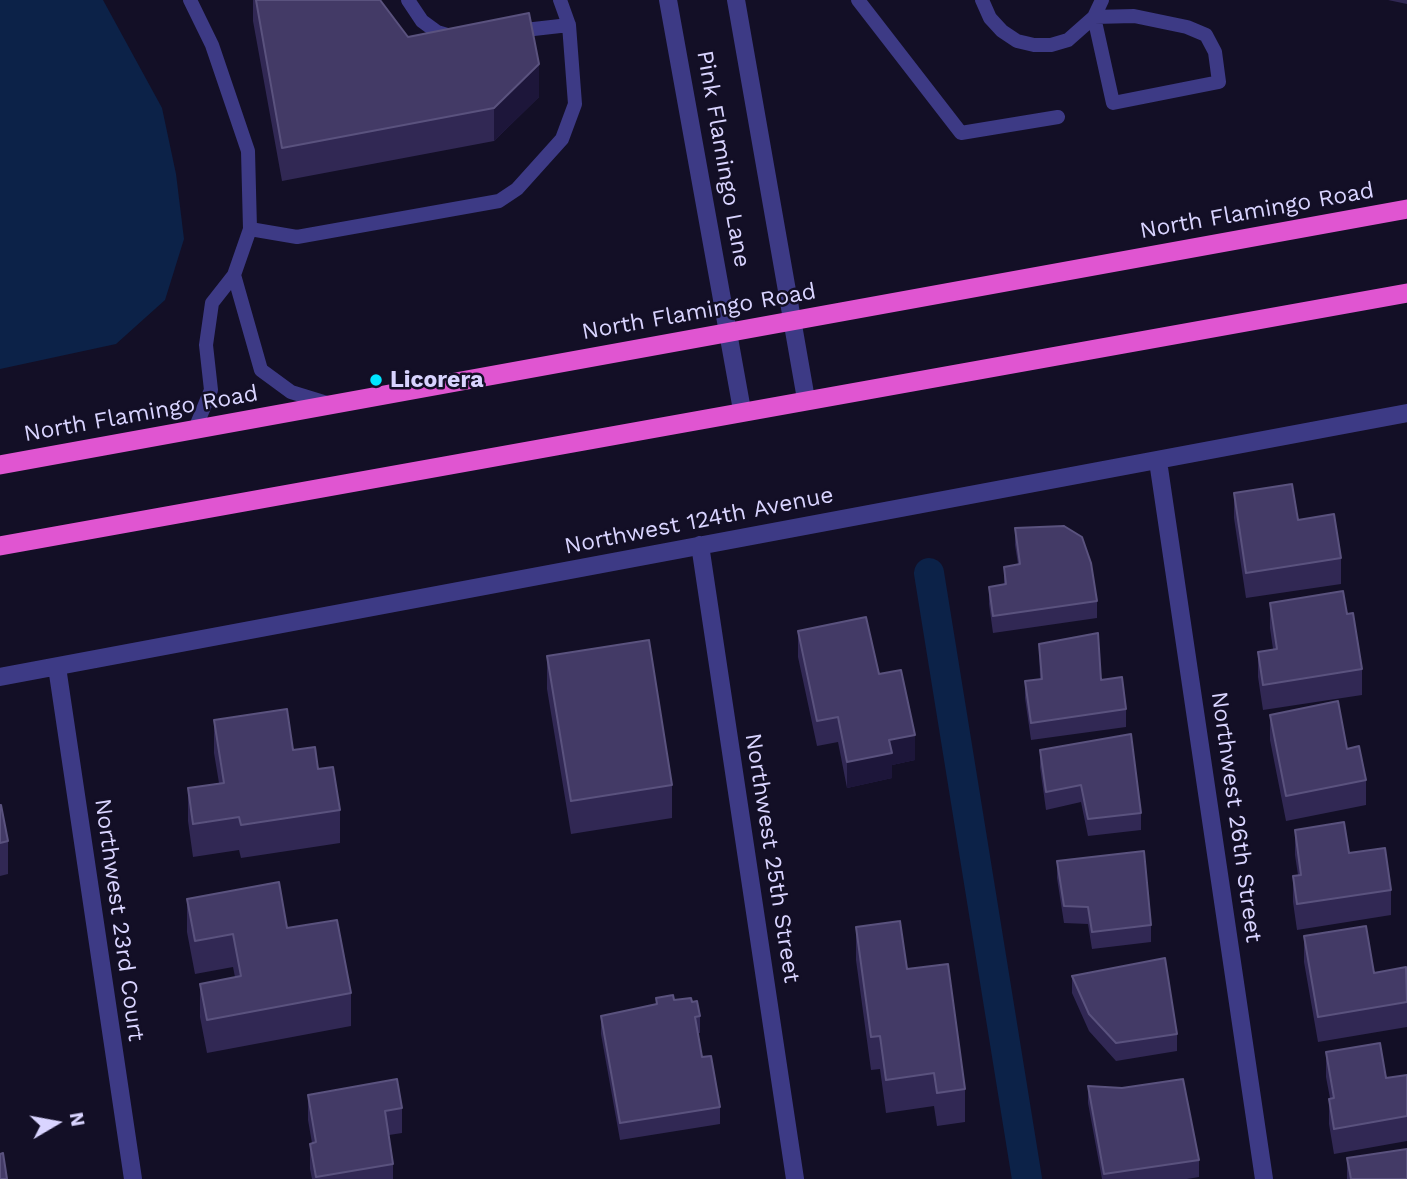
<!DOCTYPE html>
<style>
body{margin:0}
#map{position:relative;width:1407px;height:1179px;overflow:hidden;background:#130f26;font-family:"Work Sans",sans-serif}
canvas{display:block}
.north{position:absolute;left:21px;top:1088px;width:70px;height:70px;-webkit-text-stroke:5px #130f26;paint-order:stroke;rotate:80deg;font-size:19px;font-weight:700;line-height:28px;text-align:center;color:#d9d4ff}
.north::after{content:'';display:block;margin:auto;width:24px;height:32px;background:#d9d4ff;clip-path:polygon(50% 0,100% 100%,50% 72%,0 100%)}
</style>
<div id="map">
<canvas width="1407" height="1179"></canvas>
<div class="north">N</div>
</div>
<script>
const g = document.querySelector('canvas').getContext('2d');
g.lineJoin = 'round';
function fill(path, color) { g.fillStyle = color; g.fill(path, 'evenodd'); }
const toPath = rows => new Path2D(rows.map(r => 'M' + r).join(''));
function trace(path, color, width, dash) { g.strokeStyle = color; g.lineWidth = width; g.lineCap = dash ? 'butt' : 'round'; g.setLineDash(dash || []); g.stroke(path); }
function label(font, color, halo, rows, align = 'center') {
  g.font = font + ' "Work Sans",sans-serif'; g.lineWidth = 5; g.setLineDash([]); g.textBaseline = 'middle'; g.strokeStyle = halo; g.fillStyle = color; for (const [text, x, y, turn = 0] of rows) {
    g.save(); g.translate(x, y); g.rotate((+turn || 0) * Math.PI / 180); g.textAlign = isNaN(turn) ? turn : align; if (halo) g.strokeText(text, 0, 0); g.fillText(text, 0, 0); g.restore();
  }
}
fill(toPath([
 [0,0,103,0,162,108,176,174,184,239,165,300,116,344,0,369]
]), '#0c2248');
trace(toPath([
 [929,573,1027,1179]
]), '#0c2248', 30);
trace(toPath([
 [190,0,212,45,248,151,250,229,234,275,212,303,206,345,211,390,195,429],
 [408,0,422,21,437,32,454,37],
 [858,0,961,133,1058,117],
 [982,0,990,18,1002,31,1017,41,1034,45,1051,45,1068,40,1094,17,1102,0],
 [1134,16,1187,27,1206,35,1215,52,1219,82,1113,103,1094,17,1134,16],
 [516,31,569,25],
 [250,229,297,237,499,201,517,189,562,139,575,104,569,25,560,0],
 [234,275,261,370,291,392,330,404]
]), '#3d3a85', 14);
trace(toPath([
 [668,0,742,410],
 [736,0,806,399],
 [1158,461,1264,1179],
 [700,545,795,1179],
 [57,667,133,1179],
 [0,677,1407,413]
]), '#3d3a85', 18);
trace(toPath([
 [0,465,1407,209],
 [0,546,1407,293]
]), '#e055d1', 19);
fill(toPath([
 [253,0,380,0,408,37,539,97,494,141,282,181,253,21],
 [1388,0,1407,0,1407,4],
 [1234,493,1298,520,1341,558,1341,584,1246,598,1234,518],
 [1015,528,1097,601,1097,618,993,633,989,604,989,587,1004,584,1004,567,1018,564,1015,545],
 [1270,603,1347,614,1362,669,1362,695,1263,710,1258,677,1258,652,1273,649,1270,628],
 [798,631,879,674,915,760,892,765,892,778,847,788,838,742,817,746,798,657],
 [1039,644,1101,680,1126,709,1126,727,1031,740,1025,698,1025,681,1040,679],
 [547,656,672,785,672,818,571,834,547,689],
 [1270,715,1366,780,1366,805,1286,821,1270,740],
 [214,720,293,750,318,769,340,810,340,843,241,858,239,850,193,857,188,821,188,788,219,783,214,753],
 [1040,750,1141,813,1141,830,1088,836,1081,802,1046,810,1040,767],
 [0,805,8,841,8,874,0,876],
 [1295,830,1349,853,1391,890,1391,915,1297,930,1293,902,1293,876,1298,875,1295,855],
 [1057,861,1151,925,1151,942,1092,949,1088,924,1064,923,1057,878],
 [187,899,287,928,351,993,351,1026,207,1053,200,1017,200,984,235,977,233,967,195,974,187,932],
 [856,927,907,969,965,1089,965,1122,937,1126,934,1106,886,1113,880,1069,871,1070,856,960],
 [1304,936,1374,973,1407,970,1407,1027,1318,1042,1304,962],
 [1072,976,1177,1034,1177,1051,1116,1061,1089,1031,1072,993],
 [656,998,692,1002,700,1016,700,1033,698,1033,702,1057,720,1107,720,1124,620,1140,601,1034,601,1016,656,1004],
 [1326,1052,1386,1078,1407,1075,1407,1141,1334,1154,1329,1124,1329,1099,1330,1098,1326,1077],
 [1088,1086,1199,1160,1199,1177,1187,1179,1102,1179,1088,1103],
 [308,1095,402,1108,402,1133,389,1135,393,1164,393,1179,312,1179,310,1169,310,1144,312,1143,308,1120],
 [1347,1158,1407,1179,1347,1179]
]), '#312854');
fill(toPath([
 [539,64,539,97,494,141,494,108],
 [915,735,915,760,892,765,892,778,847,788,847,762,889,740]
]), '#1d163a');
const building = toPath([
 [256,0,380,0,408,37,529,13,539,64,494,108,282,148,256,0],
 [1292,484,1298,520,1334,514,1341,558,1246,573,1234,493,1292,484],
 [1064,526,1082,537,1091,563,1097,601,993,616,989,587,1006,584,1004,567,1020,564,1015,528,1064,526],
 [1343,591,1347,614,1353,613,1362,669,1263,685,1258,652,1277,649,1270,603,1343,591],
 [866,617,879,674,901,670,915,735,889,740,892,753,847,762,838,717,817,721,798,631,866,617],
 [1098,633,1101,680,1122,677,1126,709,1031,723,1025,681,1042,679,1039,644,1098,633],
 [649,640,672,785,571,801,547,656,649,640],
 [1338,701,1347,749,1359,746,1366,780,1286,796,1270,715,1338,701],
 [287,709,293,750,315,747,318,769,333,767,340,810,241,825,239,817,193,824,188,788,224,783,214,720,287,709],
 [1131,734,1141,813,1088,819,1081,785,1046,792,1040,750,1131,734],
 [0,805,1,805,8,841,0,843,0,805],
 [1344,822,1349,853,1385,848,1391,890,1297,904,1293,876,1301,875,1295,830,1344,822],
 [1144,851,1151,925,1092,932,1088,907,1064,906,1057,861,1144,851],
 [279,882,287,928,337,920,351,993,207,1020,200,984,241,976,233,934,195,941,187,899,279,882],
 [900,921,907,969,948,964,965,1089,937,1093,934,1073,886,1080,880,1036,871,1037,856,927,900,921],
 [1366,926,1374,973,1406,967,1407,1002,1318,1017,1304,936,1366,926],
 [1165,958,1177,1034,1116,1043,1089,1014,1072,976,1165,958],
 [673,995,674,1000,691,998,692,1002,697,1001,700,1016,695,1017,702,1057,711,1056,720,1107,620,1123,601,1016,657,1004,656,998,673,995],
 [1380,1043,1386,1078,1407,1075,1407,1116,1334,1129,1329,1099,1334,1098,1326,1052,1380,1043],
 [397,1079,402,1108,385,1111,393,1164,316,1177,310,1144,316,1142,308,1095,397,1079],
 [1183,1079,1199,1160,1104,1174,1088,1086,1122,1088,1183,1079],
 [1407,1149,1407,1179,1351,1179,1347,1158,1407,1149],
 [3,1153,7,1179,0,1179,0,1154,3,1153]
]);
fill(building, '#433a66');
trace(building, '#5a527e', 2);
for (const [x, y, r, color] of [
 [376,380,7,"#00e5ff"]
]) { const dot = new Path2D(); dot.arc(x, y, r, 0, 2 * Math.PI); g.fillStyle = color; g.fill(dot); trace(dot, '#130f26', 2.5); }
label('23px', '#d9d4ff', '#130f26', [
 ["Pink Flamingo Lane",723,159,80],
 ["North Flamingo Road",1257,211,-10],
 ["North Flamingo Road",699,312,-10],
 ["North Flamingo Road",141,414,-10],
 ["Northwest 124th Avenue",699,521,-11],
 ["Northwest 26th Street",1236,817,82],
 ["Northwest 25th Street",772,858,81],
 ["Northwest 23rd Court",119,920,82]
]);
label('bold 23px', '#d9d4ff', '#130f26', [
 ["Licorera",390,380]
], 'left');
</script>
